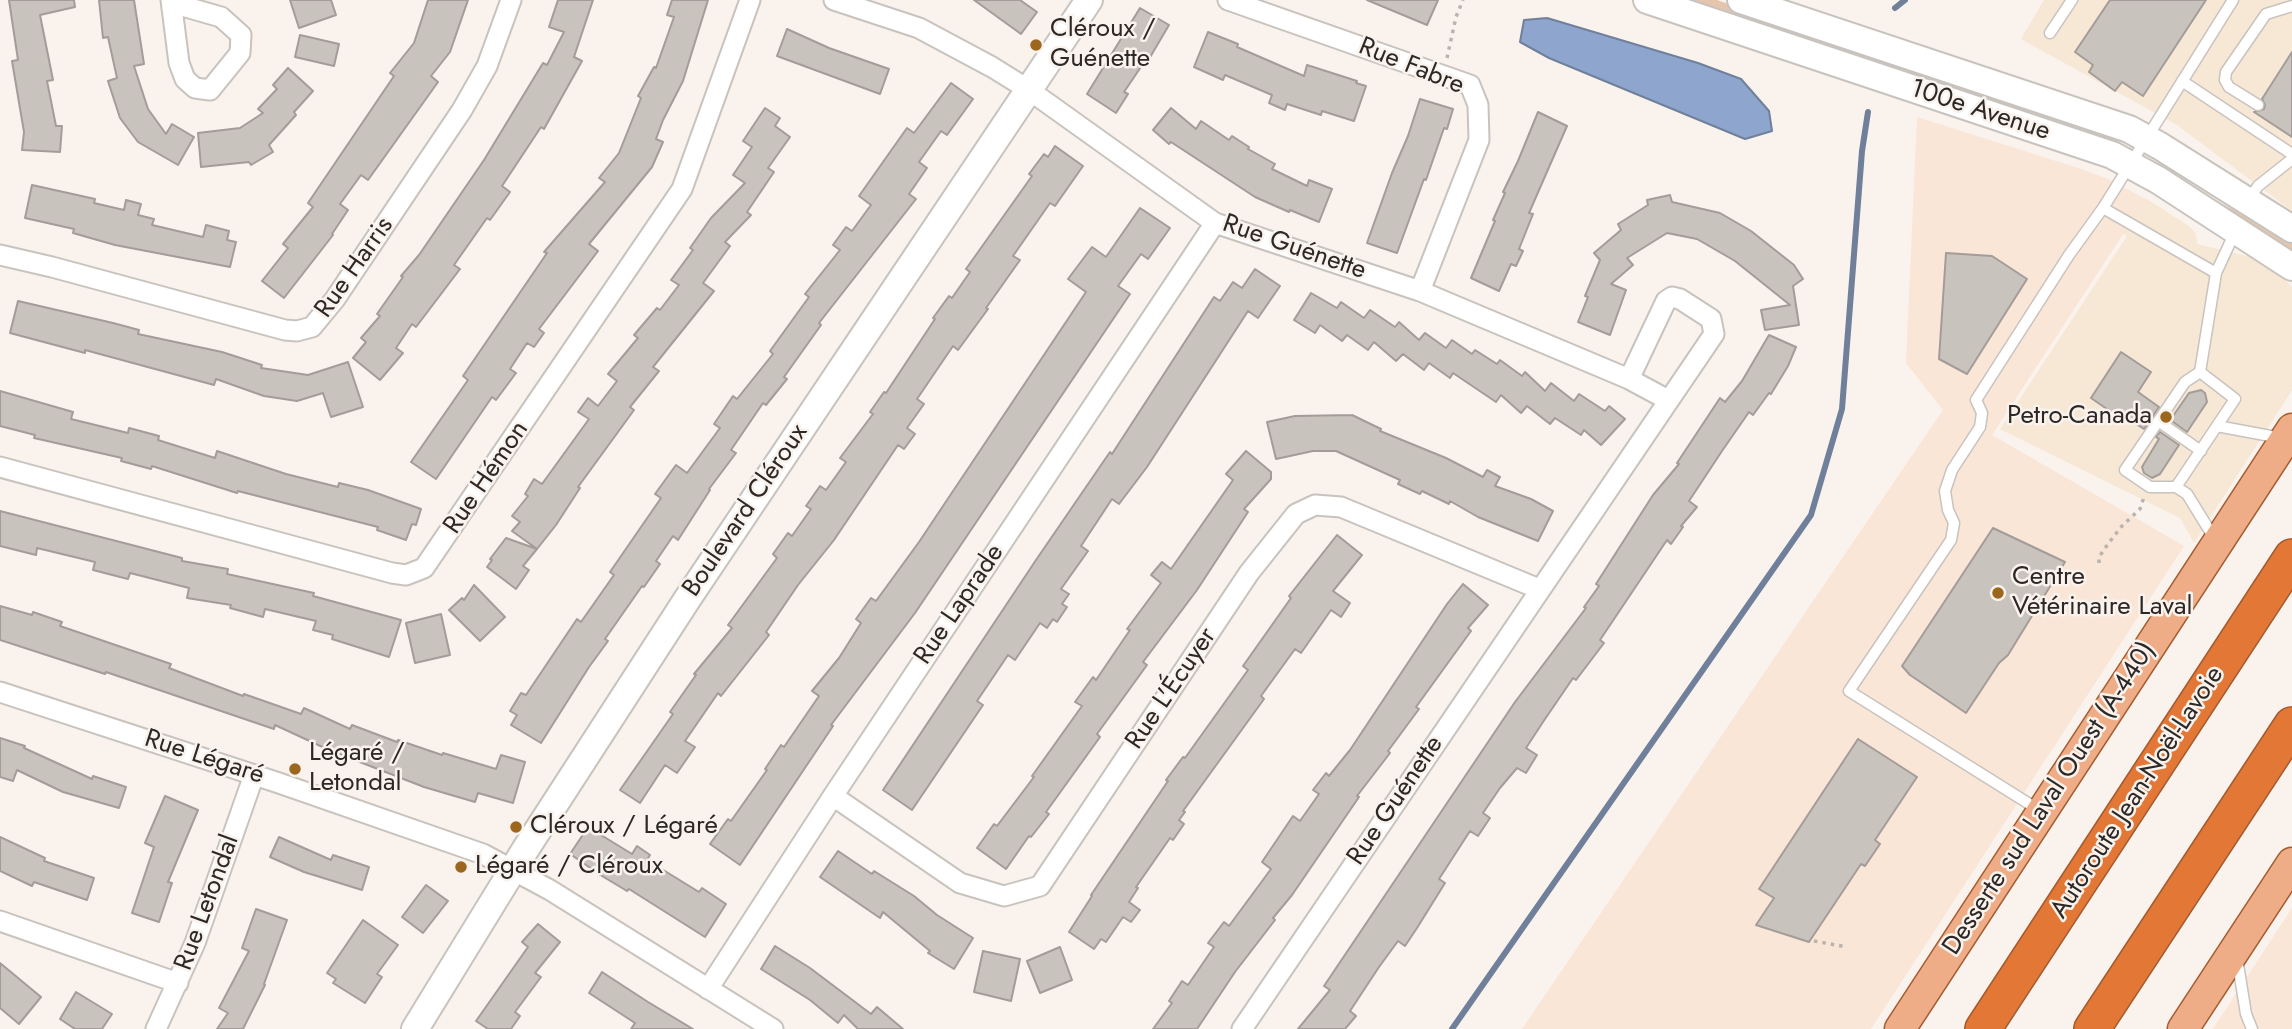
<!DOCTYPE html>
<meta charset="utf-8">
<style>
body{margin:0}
canvas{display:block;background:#f9f2ed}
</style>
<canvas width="2292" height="1029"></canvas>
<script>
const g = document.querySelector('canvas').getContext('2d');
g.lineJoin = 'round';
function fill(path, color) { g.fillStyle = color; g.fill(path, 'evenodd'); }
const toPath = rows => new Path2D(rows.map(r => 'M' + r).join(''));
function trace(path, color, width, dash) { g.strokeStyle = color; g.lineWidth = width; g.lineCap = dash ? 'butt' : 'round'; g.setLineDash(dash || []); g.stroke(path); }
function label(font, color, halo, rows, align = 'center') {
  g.font = font + ' Jost,sans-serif'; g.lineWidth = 5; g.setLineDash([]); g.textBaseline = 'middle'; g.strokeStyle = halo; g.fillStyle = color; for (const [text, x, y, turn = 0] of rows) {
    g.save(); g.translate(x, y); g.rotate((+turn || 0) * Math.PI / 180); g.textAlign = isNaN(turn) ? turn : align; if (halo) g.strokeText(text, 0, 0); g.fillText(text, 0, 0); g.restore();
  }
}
fill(toPath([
 [2044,0,2292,0,2292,211,2177,125,2021,39],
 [2141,199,2147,199,2190,227,2196,234,2197,244,2250,257,2282,277,2292,287,2292,390,2194,543,2180,518,2000,429,2127,236,2109,226]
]), '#f7e7d5');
fill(toPath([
 [1917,117,2078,168,2108,179,2146,199,1992,435,2184,546,1871,1029,1522,1029,1943,410,1906,363],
 [2292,908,2292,1029,2213,1029]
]), '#f9e6d6');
fill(toPath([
 [1671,0,1717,0,2064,119,2010,111],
 [2202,194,2292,239,2292,256]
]), '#e6c5ad');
const water = toPath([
 [1547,18,1698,63,1741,79,1769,111,1772,131,1745,139,1549,58,1520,42,1524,20,1547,18]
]);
fill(water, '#8ea5cd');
trace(water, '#70809b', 2);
trace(toPath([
 [1895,8,1905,0],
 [1452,1029,1811,515,1842,409,1862,151,1868,112]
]), '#70809b', 6);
const building = toPath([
 [9,0,74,0,75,7,40,15,53,80,47,81,56,126,62,126,60,152,22,150,24,132,12,61,18,60,9,0],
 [99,0,134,0,144,64,134,66,148,109,166,134,172,124,194,137,178,165,138,142,120,118,108,81,117,78,108,37,103,38,99,0],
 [290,0,331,0,336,15,299,28,290,0],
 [428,0,468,0,450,52,431,76,438,82,368,180,361,175,340,204,348,210,332,234,333,235,284,298,262,281,288,248,283,244,313,207,308,203,394,76,390,73,414,43,428,0],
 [558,0,593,0,574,57,582,61,544,129,541,127,502,186,510,192,490,220,487,218,454,265,460,269,416,327,412,324,396,348,403,353,380,380,353,358,366,342,361,338,380,316,377,314,403,277,401,276,419,255,484,160,543,63,547,65,564,32,549,27,558,0],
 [672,0,708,0,683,81,663,120,656,139,663,142,652,167,589,244,598,251,539,329,544,333,534,347,527,343,510,369,516,373,496,400,492,397,436,479,411,462,468,380,463,376,547,253,544,252,605,182,599,178,619,153,641,98,638,96,654,67,656,68,674,17,667,15,672,0],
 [974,0,1020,0,1037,12,1021,34,974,0],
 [1367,0,1438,0,1427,25,1367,0],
 [2110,0,2206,0,2143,96,2122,82,2115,91,2089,72,2093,65,2075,52,2110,0],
 [1140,8,1169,25,1149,59,1147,58,1124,92,1128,94,1116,113,1087,94,1140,8],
 [787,29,829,48,889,69,880,94,777,56,787,29],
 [1208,32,1238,44,1237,47,1304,76,1307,65,1357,81,1356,83,1366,86,1354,121,1322,111,1321,115,1287,104,1285,110,1269,103,1272,95,1225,75,1223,80,1194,67,1208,32],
 [300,35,339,44,334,66,295,57,300,35],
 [2292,52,2292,137,2254,112,2264,109,2265,105,2262,99,2292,52],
 [288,68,313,91,294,112,296,115,269,145,273,152,251,165,249,162,201,167,198,133,240,128,263,113,258,109,277,89,273,85,288,68],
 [951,83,973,99,947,135,941,131,919,162,927,168,909,194,916,199,819,323,821,325,784,377,787,379,766,405,763,403,731,450,736,453,709,489,710,490,678,540,673,536,656,561,660,564,644,587,642,586,605,639,608,641,589,667,541,743,511,725,517,715,510,711,521,693,526,695,577,619,581,622,614,575,610,572,661,498,655,494,676,465,687,473,720,428,714,424,733,396,737,399,773,354,770,351,809,297,805,294,840,250,833,245,846,227,852,231,871,205,859,196,907,128,914,133,951,83],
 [1420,99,1453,109,1447,129,1444,128,1426,180,1424,179,1397,253,1367,243,1392,173,1408,136,1420,99],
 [765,108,780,118,775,126,790,137,768,168,774,172,747,212,751,215,725,242,730,246,703,283,714,291,653,367,659,371,630,407,634,410,578,487,580,488,556,525,537,549,512,531,520,522,512,516,528,496,525,494,534,479,542,484,589,419,578,412,588,398,598,406,617,381,608,374,638,338,634,335,657,308,660,310,679,285,671,280,693,250,690,248,711,218,745,183,733,175,752,147,743,141,765,108],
 [1171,108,1196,129,1201,121,1229,140,1232,136,1249,147,1248,149,1275,164,1272,169,1307,186,1309,180,1332,189,1319,222,1290,210,1289,212,1255,197,1171,142,1169,144,1153,130,1171,108],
 [1538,112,1567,126,1529,213,1533,214,1519,249,1523,251,1516,266,1511,264,1499,291,1471,278,1495,221,1493,220,1505,193,1503,192,1518,161,1538,112],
 [1055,146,1083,166,1055,206,1050,203,1013,256,1020,260,986,308,988,309,958,350,953,346,917,399,924,404,907,428,915,434,904,449,898,445,834,540,798,585,766,632,769,635,721,696,718,693,685,741,695,747,677,773,665,765,640,803,620,790,673,714,670,712,696,675,694,674,732,628,728,625,777,558,773,554,788,533,792,536,811,509,806,506,820,486,826,490,846,462,840,458,873,414,870,412,884,392,886,393,935,319,933,318,949,296,952,298,970,272,966,269,1032,176,1029,174,1044,154,1048,157,1055,146],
 [32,185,95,199,94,203,124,210,126,200,141,204,138,215,154,219,152,225,203,237,206,225,229,231,227,240,236,242,230,267,115,245,73,233,74,229,25,218,32,185],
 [1670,195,1672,202,1720,213,1751,231,1794,265,1803,279,1793,286,1799,325,1765,330,1761,310,1790,305,1735,261,1697,239,1667,233,1627,258,1633,265,1611,284,1626,290,1610,335,1578,322,1588,297,1585,296,1600,260,1594,253,1621,230,1618,224,1648,205,1647,200,1670,195],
 [1140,208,1170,228,1148,259,1141,254,1118,286,1130,294,915,613,831,725,833,726,740,865,710,844,728,819,731,821,767,770,765,769,781,745,784,747,819,696,812,691,839,658,861,623,856,619,871,598,876,601,919,542,1086,292,1068,279,1092,247,1106,257,1140,208],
 [1946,253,1992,256,2027,279,1967,374,1939,359,1946,253],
 [1255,269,1280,286,1258,318,1248,311,1147,467,1119,504,1112,499,1081,546,1088,551,1061,589,1069,594,1062,604,1067,607,1057,622,1053,619,1047,628,1040,623,1015,660,1008,655,977,701,983,705,912,810,883,790,1036,560,1110,452,1112,454,1214,297,1220,301,1233,282,1242,288,1255,269],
 [1311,293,1337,308,1341,302,1364,318,1370,310,1395,327,1399,322,1419,340,1425,333,1446,348,1452,340,1472,354,1475,350,1497,364,1500,360,1522,376,1525,372,1545,391,1551,383,1574,401,1579,394,1605,411,1609,406,1625,419,1601,445,1584,430,1581,435,1555,418,1550,424,1527,406,1521,413,1501,395,1496,402,1453,373,1450,378,1429,363,1424,370,1403,354,1396,361,1374,342,1368,350,1347,335,1342,341,1320,325,1315,333,1294,320,1311,293],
 [18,301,113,323,139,330,138,334,222,352,262,365,261,368,308,375,348,362,363,407,331,417,323,393,297,401,264,396,216,379,214,385,85,350,85,353,10,333,18,301],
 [1769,335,1796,347,1788,366,1771,394,1769,393,1753,415,1749,412,1722,451,1689,501,1697,507,1681,526,1683,527,1671,544,1667,540,1600,640,1604,643,1576,680,1573,678,1543,722,1526,748,1537,755,1526,773,1517,768,1500,788,1483,813,1490,818,1478,836,1470,831,1439,879,1445,883,1417,928,1405,946,1398,941,1379,967,1350,1011,1356,1016,1345,1029,1298,1029,1330,990,1324,986,1515,702,1586,608,1584,607,1599,586,1596,584,1653,495,1679,464,1677,463,1720,398,1725,402,1742,381,1769,335],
 [2121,352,2151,372,2138,392,2159,407,2144,429,2122,415,2120,418,2091,398,2121,352],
 [2201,390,2205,393,2207,402,2187,432,2169,419,2171,415,2173,416,2189,393,2201,390],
 [0,391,73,412,71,419,128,433,129,428,159,436,158,440,215,458,217,451,286,474,338,487,339,483,368,490,421,509,416,525,412,524,406,540,377,530,378,527,238,491,237,493,152,466,151,469,121,461,122,458,34,438,35,435,0,426,0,391],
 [1352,415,1381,429,1380,431,1446,458,1483,477,1487,470,1500,477,1495,486,1531,499,1553,511,1538,541,1478,517,1450,501,1449,504,1422,491,1420,494,1398,484,1400,480,1336,451,1313,451,1276,459,1267,422,1295,416,1352,415],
 [2160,432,2179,445,2160,474,2152,478,2144,473,2142,467,2159,439,2156,437,2160,432],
 [1246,451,1271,472,1271,479,1244,509,1248,512,1197,590,1143,662,1147,665,1097,734,1100,737,1046,812,1049,814,1031,837,1029,836,1006,869,977,848,994,824,997,826,1034,777,1032,776,1082,706,1075,702,1093,677,1096,680,1130,630,1127,629,1161,583,1151,575,1162,562,1171,569,1233,480,1226,474,1246,451],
 [0,511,182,558,182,561,228,569,227,574,314,593,313,596,401,620,389,657,332,639,333,635,313,630,316,621,265,609,263,617,230,608,231,605,187,598,189,588,130,573,128,579,93,570,95,562,37,548,36,555,0,546,0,511],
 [1993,528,2065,562,2008,655,1999,663,1966,713,1910,675,1902,666,1993,528],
 [1337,535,1362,555,1333,591,1350,603,1341,617,1331,610,1301,653,1295,649,1261,696,1264,699,1183,811,1185,812,1179,820,1184,824,1173,840,1170,838,1136,887,1138,888,1129,902,1140,910,1131,922,1123,917,1106,942,1101,939,1094,949,1069,932,1092,896,1091,895,1168,781,1166,780,1183,757,1185,758,1248,670,1243,666,1291,598,1289,596,1337,535],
 [506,538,537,549,523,566,529,570,516,589,487,567,492,560,490,559,506,538],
 [1463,584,1488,605,1468,628,1471,631,1416,707,1419,709,1388,751,1390,753,1357,796,1359,797,1292,895,1273,918,1275,920,1235,972,1197,1029,1153,1029,1172,1003,1169,1001,1182,981,1188,985,1214,947,1208,943,1224,922,1229,926,1271,869,1262,862,1293,816,1300,821,1319,794,1313,790,1326,773,1329,776,1350,750,1447,604,1463,584],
 [474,585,505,617,480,641,449,610,462,598,464,600,474,585],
 [0,606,32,615,33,612,62,622,60,626,171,664,169,668,243,696,244,694,301,714,304,708,350,729,352,725,397,742,398,740,442,755,443,753,496,769,501,755,525,762,513,803,478,793,475,802,424,787,329,750,275,725,274,729,106,672,105,674,0,640,0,606],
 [441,614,450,655,415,663,406,623,441,614],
 [0,738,25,746,24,748,92,779,93,776,126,787,119,808,63,792,17,770,13,781,0,777,0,738],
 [1858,739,1917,777,1875,840,1880,844,1865,866,1861,864,1809,942,1756,925,1774,898,1759,889,1858,739],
 [165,796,198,810,168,882,172,883,159,922,132,913,154,847,145,843,165,796],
 [588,827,632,854,637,846,650,855,647,860,699,892,702,888,726,904,705,937,629,889,627,891,602,876,570,854,588,827],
 [0,837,45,858,44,861,94,878,87,900,34,882,32,886,0,871,0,837],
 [279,837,331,860,333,855,369,867,362,890,304,872,270,857,279,837],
 [838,851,872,874,874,871,914,896,937,915,973,938,954,969,928,953,930,951,883,912,880,918,820,877,838,851],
 [426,885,448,901,423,933,402,917,426,885],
 [256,909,287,920,264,984,265,985,243,1029,217,1029,228,1013,219,1008,249,951,242,948,256,909],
 [363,920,398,945,377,974,382,977,365,1003,333,983,336,979,327,973,363,920],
 [538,924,560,942,535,973,541,977,515,1012,520,1016,511,1029,488,1029,476,1021,528,947,522,942,538,924],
 [775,946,810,968,871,1014,877,1007,903,1029,858,1029,844,1015,838,1023,810,1000,761,969,775,946],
 [1060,947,1072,980,1040,993,1027,961,1060,947],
 [983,951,1020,959,1011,1001,974,992,983,951],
 [0,963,41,997,19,1024,0,1008,0,963],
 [602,972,648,1002,693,1029,631,1029,635,1023,589,993,602,972],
 [76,992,112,1014,102,1029,75,1029,60,1019,76,992]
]);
fill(building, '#c9c3be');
trace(building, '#a39c98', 2);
const lane = toPath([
 [2050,33,2072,0],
 [2182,81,2292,154],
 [2258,105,2229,87,2225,80,2226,72,2266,14,2292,6],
 [2249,199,2258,186,2292,159],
 [2103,208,2216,273,2200,372,2235,399,2176,487],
 [2216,273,2235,232],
 [2200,372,2185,382,2125,470,2150,487,2176,487,2187,494,2216,541],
 [2158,421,2201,451],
 [2217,426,2281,438],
 [2039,810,1849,691,1951,540,1954,523,1948,510,1945,491,1952,470,1980,427,1982,413,1976,400,2069,255,2103,208,2233,0],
 [2237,958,2246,1014,2252,1029]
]);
const street = toPath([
 [171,0,179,63,185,79,195,88,210,90,240,53,241,35,221,17,172,3],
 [834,0,919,28,992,67,1029,90,1215,223,1420,291,1629,379,1668,400],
 [1228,0,1470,85,1478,105,1479,140,1420,291],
 [0,255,52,267,285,330,297,331,312,327,335,299,462,110,487,66,511,0],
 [0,467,392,573,406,575,424,568,682,189,750,0],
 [0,692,279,783,483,854,550,890,773,1029],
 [833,796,960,883,1004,896,1040,886,1249,573,1296,514,1315,505,1341,507,1539,589],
 [0,921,178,983],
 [708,989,833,796,1215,223],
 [156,1029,195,943,254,775],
 [1242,1029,1714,334,1711,319,1680,299,1672,297,1666,301,1629,379]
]);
const secondary = toPath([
 [1647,0,2112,155,2158,180,2292,267],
 [1741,0,2129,129,2160,146,2292,229],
 [415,1029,525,850,688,598,1089,0]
]);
const primary = toPath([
 [1900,1029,2292,429],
 [2183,1029,2292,863]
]);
const highway = toPath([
 [1983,1029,2292,557],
 [2092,1029,2292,725]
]);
trace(lane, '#c9c3be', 13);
trace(street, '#c9c3be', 23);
trace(secondary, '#c9c3be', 30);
trace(primary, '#a35b30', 33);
trace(highway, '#a35b30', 38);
trace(toPath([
 [1447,58,1456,17,1463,0],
 [2099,563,2099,557,2108,544,2121,527,2140,509,2144,497],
 [1814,941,1847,947]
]), '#bab4b0', 3.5, [3.5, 5]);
trace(lane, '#fff', 10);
trace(street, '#fff', 19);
trace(secondary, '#fff', 26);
trace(primary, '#eead86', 30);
trace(highway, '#e37736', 35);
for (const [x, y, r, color] of [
 [1036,45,7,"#9c661f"],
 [2166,417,7,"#9c661f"],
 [1998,593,7,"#9c661f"],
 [295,769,7,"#9c661f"],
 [516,827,7,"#9c661f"],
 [461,867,7,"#9c661f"]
]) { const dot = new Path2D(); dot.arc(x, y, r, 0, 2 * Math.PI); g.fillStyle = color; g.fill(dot); trace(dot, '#f9f2ed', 2.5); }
label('26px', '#2b2826', '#f9f2ed', [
 ["Cléroux /",1050,30],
 ["Guénette",1050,60],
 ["Petro-Canada",2152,417,"right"],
 ["Centre",2012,578],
 ["Vétérinaire Laval",2012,608],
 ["Légaré /",309,754],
 ["Letondal",309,784],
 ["Cléroux / Légaré",530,827],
 ["Légaré / Cléroux",475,867]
], 'left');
label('26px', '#2b2826', '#f9f2ed', [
 ["Rue Fabre",1411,67,22],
 ["100e Avenue",1980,111,18],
 ["Rue Guénette",1294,248,19],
 ["Rue Harris",355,268,-55],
 ["Rue Hémon",487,478,-56],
 ["Boulevard Cléroux",746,511,-56],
 ["Rue Laprade",960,605,-56],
 ["Rue L'Écuyer",1172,689,-56],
 ["Rue Légaré",204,758,18],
 ["Autoroute Jean-Noël-Lavoie",2138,793,-57],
 ["Desserte sud Laval Ouest (A-440)",2050,799,-57],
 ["Rue Guénette",1396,801,-56],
 ["Rue Letondal",208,903,-70]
]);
</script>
